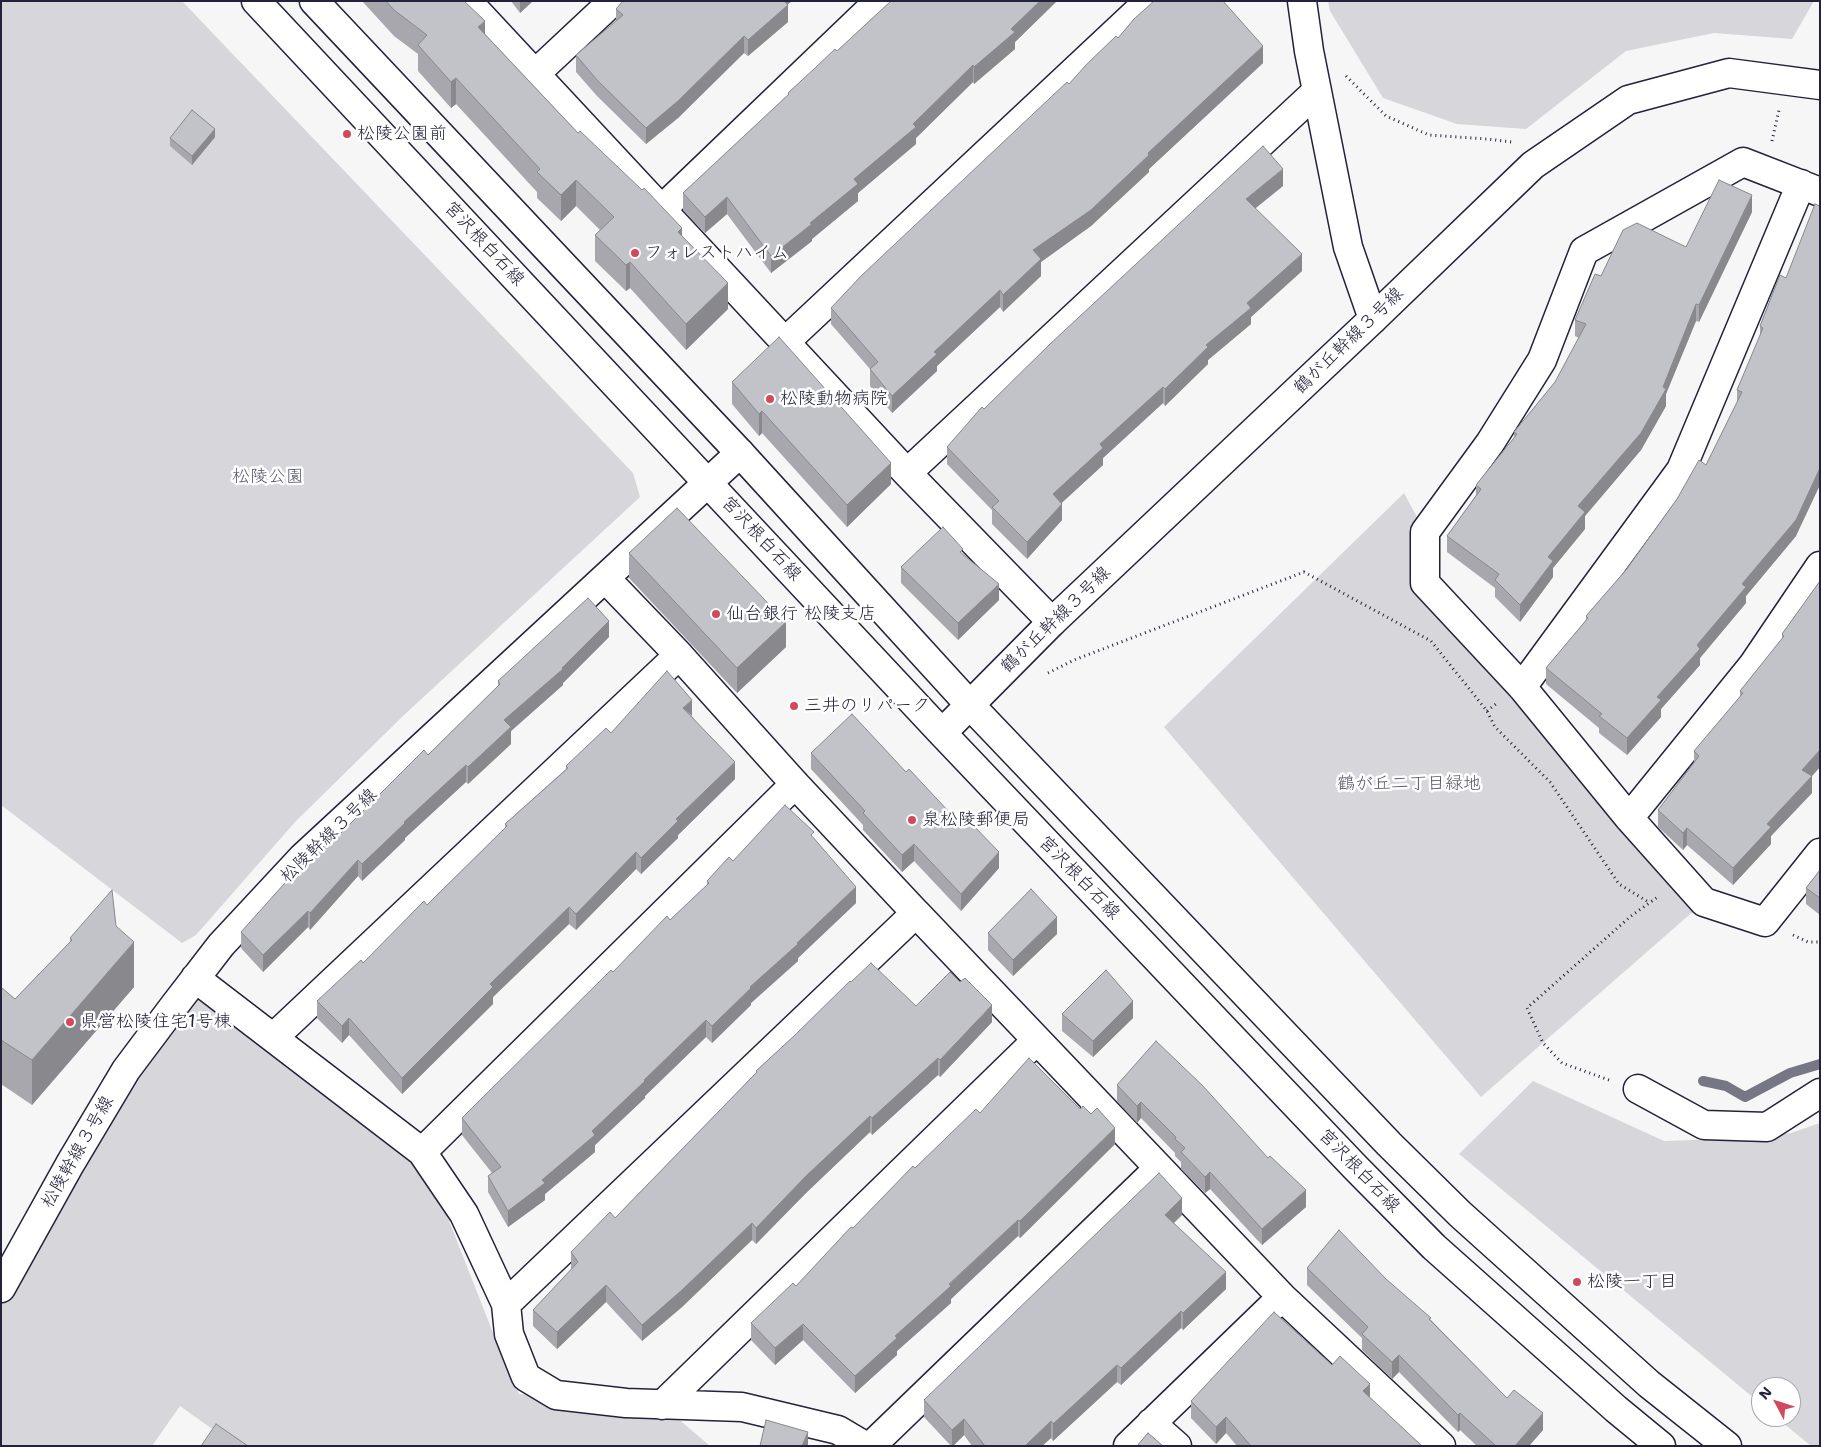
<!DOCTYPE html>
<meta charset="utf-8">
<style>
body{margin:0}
#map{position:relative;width:1821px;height:1447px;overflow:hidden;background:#f6f6f7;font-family:"Shantell Sans",sans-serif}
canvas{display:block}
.frame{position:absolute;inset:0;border:2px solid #22223b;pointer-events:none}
.north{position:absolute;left:1751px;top:1377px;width:50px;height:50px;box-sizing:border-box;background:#fff;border:1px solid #a7a7b1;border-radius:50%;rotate:310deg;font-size:14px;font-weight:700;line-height:20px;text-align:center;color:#22223b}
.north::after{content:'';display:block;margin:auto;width:18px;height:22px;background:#d1495b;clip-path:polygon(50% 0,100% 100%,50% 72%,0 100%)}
</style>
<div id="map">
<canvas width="1821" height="1447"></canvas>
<div class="frame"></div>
<div class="north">N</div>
</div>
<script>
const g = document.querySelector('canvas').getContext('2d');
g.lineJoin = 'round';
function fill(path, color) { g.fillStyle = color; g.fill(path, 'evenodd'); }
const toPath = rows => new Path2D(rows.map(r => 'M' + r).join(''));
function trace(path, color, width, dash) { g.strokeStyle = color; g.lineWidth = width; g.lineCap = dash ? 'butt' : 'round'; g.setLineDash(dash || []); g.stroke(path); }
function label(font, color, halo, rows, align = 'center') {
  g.font = font + ' "Shantell Sans","Klee One",sans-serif'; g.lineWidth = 5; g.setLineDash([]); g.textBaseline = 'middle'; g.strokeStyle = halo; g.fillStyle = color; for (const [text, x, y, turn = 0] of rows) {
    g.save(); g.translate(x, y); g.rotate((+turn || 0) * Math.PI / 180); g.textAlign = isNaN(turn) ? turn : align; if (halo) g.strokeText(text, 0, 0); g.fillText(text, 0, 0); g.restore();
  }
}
fill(toPath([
 [1,1,182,1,633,473,640,497,403,716,295,822,196,935,182,943,1,805],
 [1328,1,1814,1,1792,39,1714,33,1626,51,1526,129,1457,124,1383,98,1330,11],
 [1404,493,1425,532,1425,583,1704,902,1481,1097,1164,727],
 [195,978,422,1152,499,1348,519,1394,662,1405,710,1446,236,1446,180,1406,152,1446,1,1446,1,1288,70,1164,81,1116],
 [1533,1081,1664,1141,1753,1138,1791,1133,1820,1123,1820,1446,1811,1446,1776,1417,1791,1417,1791,1387,1761,1387,1761,1404,1459,1154]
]), '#d7d7db');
trace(toPath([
 [1703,1081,1726,1086,1745,1097,1790,1073,1820,1064]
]), '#767685', 10);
const street = toPath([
 [467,1,907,473,1052,622],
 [1302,1,1309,51,1348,247,1373,319],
 [535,74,613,1],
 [1820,192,1743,162,1584,251,1542,360,1490,443,1425,532,1425,583,1522,687,1629,818,1704,902,1765,922,1820,853],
 [661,210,879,1],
 [785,342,1149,1],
 [907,473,1317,91],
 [1522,687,1681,470,1801,184],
 [1629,818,1753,665,1820,566],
 [916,913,1282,1297,1128,1446],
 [195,978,422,1152,464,1214,506,1304,916,913,795,784,679,655,606,579],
 [274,1037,679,655],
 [1638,1089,1704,1125,1767,1127,1820,1093],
 [422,1152,795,784],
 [1,1288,70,1164,126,1070,174,1006,221,945,302,858,740,453],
 [1282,1297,1441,1446],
 [506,1304,509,1334,526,1377,556,1395,626,1403,742,1407,838,1430,865,1446],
 [662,1405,1037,1040],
 [1151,1423,1177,1446],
 [871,1446,1159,1168]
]);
const secondary = toPath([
 [256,1,942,733,1355,1167,1434,1247,1616,1409,1661,1446],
 [314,1,740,453,969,704,1389,1144,1460,1214,1649,1384,1727,1446],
 [942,733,1052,622,1373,319,1533,165,1628,100,1729,73,1820,85]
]);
trace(street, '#22223b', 31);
trace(secondary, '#22223b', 31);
trace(toPath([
 [1346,76,1386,116,1429,135,1487,139,1512,142],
 [1772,141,1779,110],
 [1048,673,1074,660,1304,572,1431,641,1487,711,1495,727,1550,782,1619,884,1650,903],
 [1487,711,1496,704],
 [1793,935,1808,942,1820,942],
 [1609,1080,1562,1063,1543,1043,1527,1008,1631,916,1659,896]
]), '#22223b', 3, [1, 4]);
trace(street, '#fff', 28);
trace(secondary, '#fff', 28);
fill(toPath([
 [362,1,464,1,485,34,578,133,682,235,728,309,686,350,630,288,626,291,595,261,595,235,600,230,576,206,561,221,537,198,537,192,456,104,451,108,418,71,418,54,394,36],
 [511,1,533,1,520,13],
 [891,1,1057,1,1015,42,1015,49,974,84,973,82,916,138,916,144,858,193,858,201,812,239,812,241,771,273,727,214,705,233,683,210,683,193,788,95,788,93,837,51],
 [787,5,788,22,748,56,744,53,678,118,646,144,597,96,576,72,576,55,616,21,616,9],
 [1118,38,1263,63,1149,169,1149,172,1091,226,1041,262,1041,276,1003,312,1000,307,937,366,937,371,892,413,870,386,870,369,831,324,831,308],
 [215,137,192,165,170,146,170,138],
 [1283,186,1255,208,1302,271,1251,317,1251,324,1208,360,1208,364,1165,406,1163,403,1103,458,1103,465,1061,503,1062,520,1027,559,992,524,992,510,947,464,947,447,984,409],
 [1752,212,1699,322,1696,321,1666,394,1666,406,1641,450,1585,516,1585,529,1553,568,1553,577,1520,622,1495,597,1495,588,1447,552,1447,536,1476,495,1476,485,1514,438,1514,432,1555,382,1579,338,1575,336,1575,320,1601,276,1686,247],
 [1780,275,1796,536,1746,596,1746,603,1700,658,1700,665,1661,709,1661,717,1627,755,1599,733,1599,728,1546,684,1546,668,1586,620,1586,616,1626,570,1706,465,1737,403,1737,390,1760,337,1760,326],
 [732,382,891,484,847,527,762,433,759,436,732,404],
 [629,553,786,647,737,693,629,578],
 [901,567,999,600,958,640,901,583],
 [1820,581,1820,767,1812,776,1812,793,1771,836,1771,844,1733,885,1687,845,1683,850,1658,827,1658,810,1694,763,1694,751,1740,697,1740,691,1782,640,1782,634],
 [609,637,563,683,563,685,511,731,511,744,468,784,466,782,405,838,405,840,362,881,358,876,310,930,308,927,263,972,241,948,241,932,326,848,428,755,498,686,498,681],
 [692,716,735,779,678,835,678,838,641,874,636,869,576,930,569,924,493,997,493,1004,402,1094,349,1035,342,1043,317,1018,317,1001,363,963,427,905,505,828,505,824,566,769,566,766,611,733],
 [811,753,906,772,999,868,961,911,914,861,902,872,863,830,863,825,811,769],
 [814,839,856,903,798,958,798,961,751,1003,751,1005,712,1043,706,1037,645,1096,645,1098,595,1145,595,1152,545,1194,545,1200,508,1227,488,1192,488,1176,492,1173,462,1135,462,1118,613,972,670,920,707,885,707,881,733,861],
 [1820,870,1820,915,1806,904,1806,888],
 [116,926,134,987,32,1105,1,1084,1,989,15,999,70,942,70,938],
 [988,933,1057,934,1013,976,988,950],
 [851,982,916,1006,992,1022,940,1077,938,1075,872,1135,870,1132,806,1193,756,1244,752,1240,682,1307,642,1341,606,1302,557,1349,533,1326,533,1310,571,1270,571,1252,615,1218,756,1073,756,1071,794,1036],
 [1062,1014,1133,1018,1093,1057,1062,1031],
 [1117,1085,1306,1207,1262,1245,1210,1189,1205,1193,1181,1169,1181,1162,1175,1156,1175,1153,1141,1118,1137,1123,1117,1101],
 [980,1113,1115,1144,1020,1238,1018,1236,951,1299,951,1303,897,1351,897,1355,855,1393,803,1340,775,1365,751,1340,751,1323,796,1286,853,1228,915,1168],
 [1182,1215,1174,1223,1226,1289,1183,1330,1181,1328,1121,1385,1117,1382,1053,1441,1051,1438,1042,1446,972,1446,964,1435,953,1446,951,1446,924,1417,924,1400],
 [1307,1268,1386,1279,1431,1320,1507,1398,1543,1430,1529,1446,1477,1446,1460,1430,1458,1432,1399,1372,1392,1379,1362,1350,1362,1338,1307,1285],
 [1332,1365,1370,1398,1422,1446,1237,1446,1226,1433,1216,1444,1191,1418,1191,1401]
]), '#a7a7ad');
fill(toPath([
 [520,1,533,1,520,13],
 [779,1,792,1,779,12],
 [1040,1,1057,1,1015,42,1015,49,974,84,974,67,1011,29],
 [788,5,788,22,748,56,748,40],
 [485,21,485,47,478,27],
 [744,36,744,53,678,118,646,144,646,128],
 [1263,46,1263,63,1149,169,1149,172,1091,226,1041,262,1041,276,1003,312,1003,295,1033,250,1148,153],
 [973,65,973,82,916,138,916,144,858,193,858,201,812,239,812,241,771,273,771,256,810,223,854,179,913,124],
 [456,78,456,104,451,108,451,82],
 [215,129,215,137,192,165,192,156],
 [1283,169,1283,186,1246,216,1246,199],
 [576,180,576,206,561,221,561,195],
 [1752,195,1752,212,1699,322,1699,305],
 [727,197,727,214,705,233,705,217],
 [682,228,682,254,678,232],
 [1302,254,1302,271,1251,317,1251,324,1208,360,1208,364,1165,406,1165,389,1206,345,1247,303],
 [630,262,630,288,626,291,626,265],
 [728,283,728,309,686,350,686,324],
 [1000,290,1000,307,937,366,937,371,892,413,892,396,934,352],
 [1696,304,1696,321,1666,394,1666,406,1641,450,1585,516,1585,529,1553,568,1553,577,1520,622,1520,605,1578,506,1663,387],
 [1163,387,1163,403,1103,458,1103,465,1053,511,1053,494,1100,444],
 [762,411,762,433,759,436,759,414],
 [891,463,891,484,847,527,847,505],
 [1820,468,1820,485,1796,536,1746,596,1746,603,1700,658,1700,665,1661,709,1661,717,1627,755,1627,738,1742,584],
 [1062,504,1062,520,1027,559,1027,542],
 [999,584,999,600,958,640,958,623],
 [609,621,609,637,563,683,563,685,511,731,511,744,468,784,468,767,504,720,562,668],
 [786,622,786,647,737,693,737,668],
 [692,700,692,716,683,708],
 [1820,750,1820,767,1802,787,1802,770],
 [735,762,735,779,678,835,678,838,641,874,641,858,676,819],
 [466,765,466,782,405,838,405,840,362,881,362,864,404,822],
 [1812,776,1812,793,1771,836,1771,844,1733,885,1733,868,1767,824],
 [1687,828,1687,845,1683,850,1683,833],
 [914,844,914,861,902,872,902,855],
 [636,852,636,869,576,930,576,914],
 [999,852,999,868,961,911,961,894],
 [358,860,358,876,310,930,310,913],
 [856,887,856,903,798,958,798,961,751,1003,751,1005,712,1043,712,1026,750,987],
 [569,907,569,924,493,997,493,1004,402,1094,402,1078,490,984],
 [308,911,308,927,263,972,263,955],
 [1057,917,1057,934,1013,976,1013,960],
 [134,942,134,987,32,1105,32,1060],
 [1133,1001,1133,1018,1093,1057,1093,1041],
 [992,1005,992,1022,940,1077,940,1060],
 [349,1018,349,1035,342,1043,342,1026],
 [706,1020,706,1037,645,1096,645,1098,595,1145,595,1152,545,1194,545,1200,508,1227,508,1211,542,1180],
 [938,1058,938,1075,872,1135,872,1118],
 [1141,1102,1141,1118,1137,1123,1137,1106],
 [870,1116,870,1132,806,1193,756,1244,756,1228,806,1176],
 [1115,1128,1115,1144,1020,1238,1020,1221],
 [1210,1172,1210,1189,1205,1193,1205,1177],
 [1306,1190,1306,1207,1262,1245,1262,1229],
 [1182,1198,1182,1215,1165,1231,1165,1215],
 [1018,1220,1018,1236,951,1299,951,1303,897,1351,897,1355,855,1393,855,1376,895,1336],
 [752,1223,752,1240,682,1307,642,1341,642,1325],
 [1226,1272,1226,1289,1183,1330,1183,1313],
 [606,1285,606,1302,557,1349,557,1332],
 [1181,1311,1181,1328,1121,1385,1121,1368],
 [803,1324,803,1340,775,1365,775,1348],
 [1399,1355,1399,1372,1392,1379,1392,1362],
 [1117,1365,1117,1382,1053,1441,1053,1424],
 [1370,1384,1370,1401,1363,1391],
 [1460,1413,1460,1430,1458,1432,1458,1415],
 [1543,1413,1543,1430,1529,1446,1515,1446],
 [1226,1417,1226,1433,1216,1444,1216,1427],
 [964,1419,964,1435,953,1446,952,1446,952,1430],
 [1051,1421,1051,1438,1042,1446,1025,1446],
 [808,1432,808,1446,802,1446]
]), '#88888d');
const building = toPath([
 [386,1,464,1,485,21,478,27,578,133,580,131,642,190,644,188,682,228,678,232,728,283,686,324,630,262,626,265,595,235,614,217,576,180,561,195,537,172,540,169,456,78,451,82,418,45,427,35,394,10,386,1],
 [623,1,784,1,788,5,748,40,744,36,678,101,646,128,597,80,576,55,623,15,616,9,623,1],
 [891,1,1040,1,1011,29,1015,32,974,67,973,65,913,124,916,127,854,179,858,184,810,223,812,224,771,256,727,197,705,217,683,193,789,94,788,93,815,68,835,49,837,51,891,1],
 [1154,1,1223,1,1263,46,1148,153,1149,155,1091,210,1033,250,1041,259,1003,295,1000,290,934,352,937,354,892,396,870,369,878,362,831,308,861,276,1067,82,1069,84,1086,65,1116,36,1118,38,1134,19,1154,1],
 [192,110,215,129,192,156,170,138,192,110],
 [1263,146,1283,169,1246,199,1302,254,1247,303,1251,308,1206,345,1208,347,1165,389,1163,387,1100,444,1103,448,1053,494,1062,504,1027,542,992,507,999,501,947,447,982,407,984,409,1050,344,1263,146],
 [1719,180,1752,195,1699,305,1696,304,1663,387,1666,389,1641,433,1578,506,1585,512,1548,557,1553,561,1520,605,1495,580,1499,574,1447,536,1481,489,1476,485,1517,434,1514,432,1555,382,1586,324,1575,320,1595,274,1601,276,1623,230,1637,223,1686,247,1719,180],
 [1815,204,1820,206,1820,468,1796,520,1742,584,1746,587,1697,645,1700,649,1657,697,1661,700,1627,738,1599,716,1602,714,1546,668,1588,618,1586,616,1626,570,1677,499,1699,460,1706,465,1742,392,1737,390,1763,328,1760,326,1780,275,1786,278,1815,204],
 [779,337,891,463,847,505,762,411,759,414,732,382,779,337],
 [677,508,786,622,737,668,629,553,677,508],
 [943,527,963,549,960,552,999,584,958,623,901,567,943,527],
 [1820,581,1820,750,1802,770,1812,776,1767,824,1771,827,1733,868,1687,828,1683,833,1658,810,1699,756,1694,751,1743,693,1740,691,1784,636,1782,634,1820,581],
 [588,598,609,621,562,668,563,669,504,720,511,727,468,767,466,765,404,822,405,823,362,864,358,860,310,913,308,911,263,955,241,932,284,884,324,846,326,848,424,750,428,755,500,684,498,681,588,598],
 [667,671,692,700,683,708,735,762,676,819,678,821,641,858,636,852,576,914,569,907,490,984,493,987,402,1078,349,1018,342,1026,317,1001,361,960,363,963,424,901,427,905,507,826,505,824,568,768,566,766,606,728,611,733,667,671],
 [852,714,906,772,909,769,964,828,970,822,999,852,961,894,914,844,902,855,863,813,865,811,811,753,852,714],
 [785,805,814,832,811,835,856,887,797,943,798,944,750,987,751,988,712,1026,706,1020,644,1080,645,1081,592,1131,595,1135,542,1180,545,1183,508,1211,488,1176,501,1167,462,1118,611,970,613,972,667,916,670,920,709,883,707,881,729,857,733,861,785,805],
 [1820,870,1820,898,1806,888,1820,870],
 [1031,889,1057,917,1013,960,988,933,1031,889],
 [112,890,116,926,134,942,32,1060,1,1040,1,989,2,988,15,999,72,940,70,938,112,890],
 [871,963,916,1006,950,972,960,982,965,978,992,1005,940,1060,938,1058,872,1118,870,1116,806,1176,756,1228,752,1223,682,1290,642,1325,606,1285,557,1332,533,1310,578,1262,571,1252,610,1212,615,1218,757,1072,756,1071,794,1036,850,981,851,982,871,963],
 [1106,970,1133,1001,1093,1041,1062,1014,1106,970],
 [1156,1041,1203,1086,1268,1158,1270,1156,1306,1190,1262,1229,1210,1172,1205,1177,1181,1152,1185,1148,1175,1139,1176,1137,1141,1102,1137,1106,1117,1085,1156,1041],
 [1029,1058,1080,1109,1083,1106,1091,1114,1097,1108,1115,1128,1020,1221,1018,1220,949,1284,951,1286,895,1336,897,1338,855,1376,803,1324,775,1348,751,1323,793,1283,796,1286,851,1227,853,1228,913,1166,915,1168,976,1109,980,1113,1029,1058],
 [1159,1173,1182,1198,1165,1215,1226,1272,1183,1313,1181,1311,1121,1368,1117,1365,1053,1424,1051,1421,1025,1446,985,1446,964,1419,952,1430,924,1400,1159,1173],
 [1339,1230,1386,1279,1431,1318,1429,1319,1507,1398,1514,1390,1543,1413,1515,1446,1496,1446,1460,1413,1458,1415,1399,1355,1392,1362,1362,1334,1368,1327,1307,1268,1339,1230],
 [1274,1312,1332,1365,1340,1356,1370,1384,1363,1391,1422,1446,1251,1446,1226,1417,1216,1427,1191,1401,1274,1312],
 [766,1420,808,1432,802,1446,760,1446,766,1420],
 [216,1424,248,1446,201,1446,216,1424],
 [1148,1433,1163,1446,1137,1446,1148,1433]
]);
fill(building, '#c2c2c9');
trace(building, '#88888d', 1);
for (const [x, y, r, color] of [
 [347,134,5,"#d1495b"],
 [635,253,5,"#d1495b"],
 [770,399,5,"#d1495b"],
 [716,614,5,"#d1495b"],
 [794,706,5,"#d1495b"],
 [912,820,5,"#d1495b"],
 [70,1022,5,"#d1495b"],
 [1577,1282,5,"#d1495b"]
]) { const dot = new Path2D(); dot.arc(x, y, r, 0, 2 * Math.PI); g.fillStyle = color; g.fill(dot); trace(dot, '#fff', 2); }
label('18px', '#22223b', '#fff', [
 ["松陵公園前",357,134],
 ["フォレストハイム",645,253],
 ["松陵動物病院",780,399],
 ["仙台銀行 松陵支店",726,614],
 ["三井のリパーク",804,706],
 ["泉松陵郵便局",922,820],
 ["県営松陵住宅1号棟",80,1022],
 ["松陵一丁目",1587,1282]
], 'left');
label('18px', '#22223b', '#fff', [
 ["宮沢根白石線",484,244,47],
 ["鶴が丘幹線３号線",1349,341,-44],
 ["宮沢根白石線",761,539,47],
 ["鶴が丘幹線３号線",1056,620,-44],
 ["松陵幹線３号線",329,836,-44],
 ["宮沢根白石線",1079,878,46],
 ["松陵幹線３号線",78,1152,-60],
 ["宮沢根白石線",1359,1171,46]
]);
label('18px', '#58586b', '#fff', [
 ["松陵公園",268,477],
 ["鶴が丘二丁目緑地",1409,784]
]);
</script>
